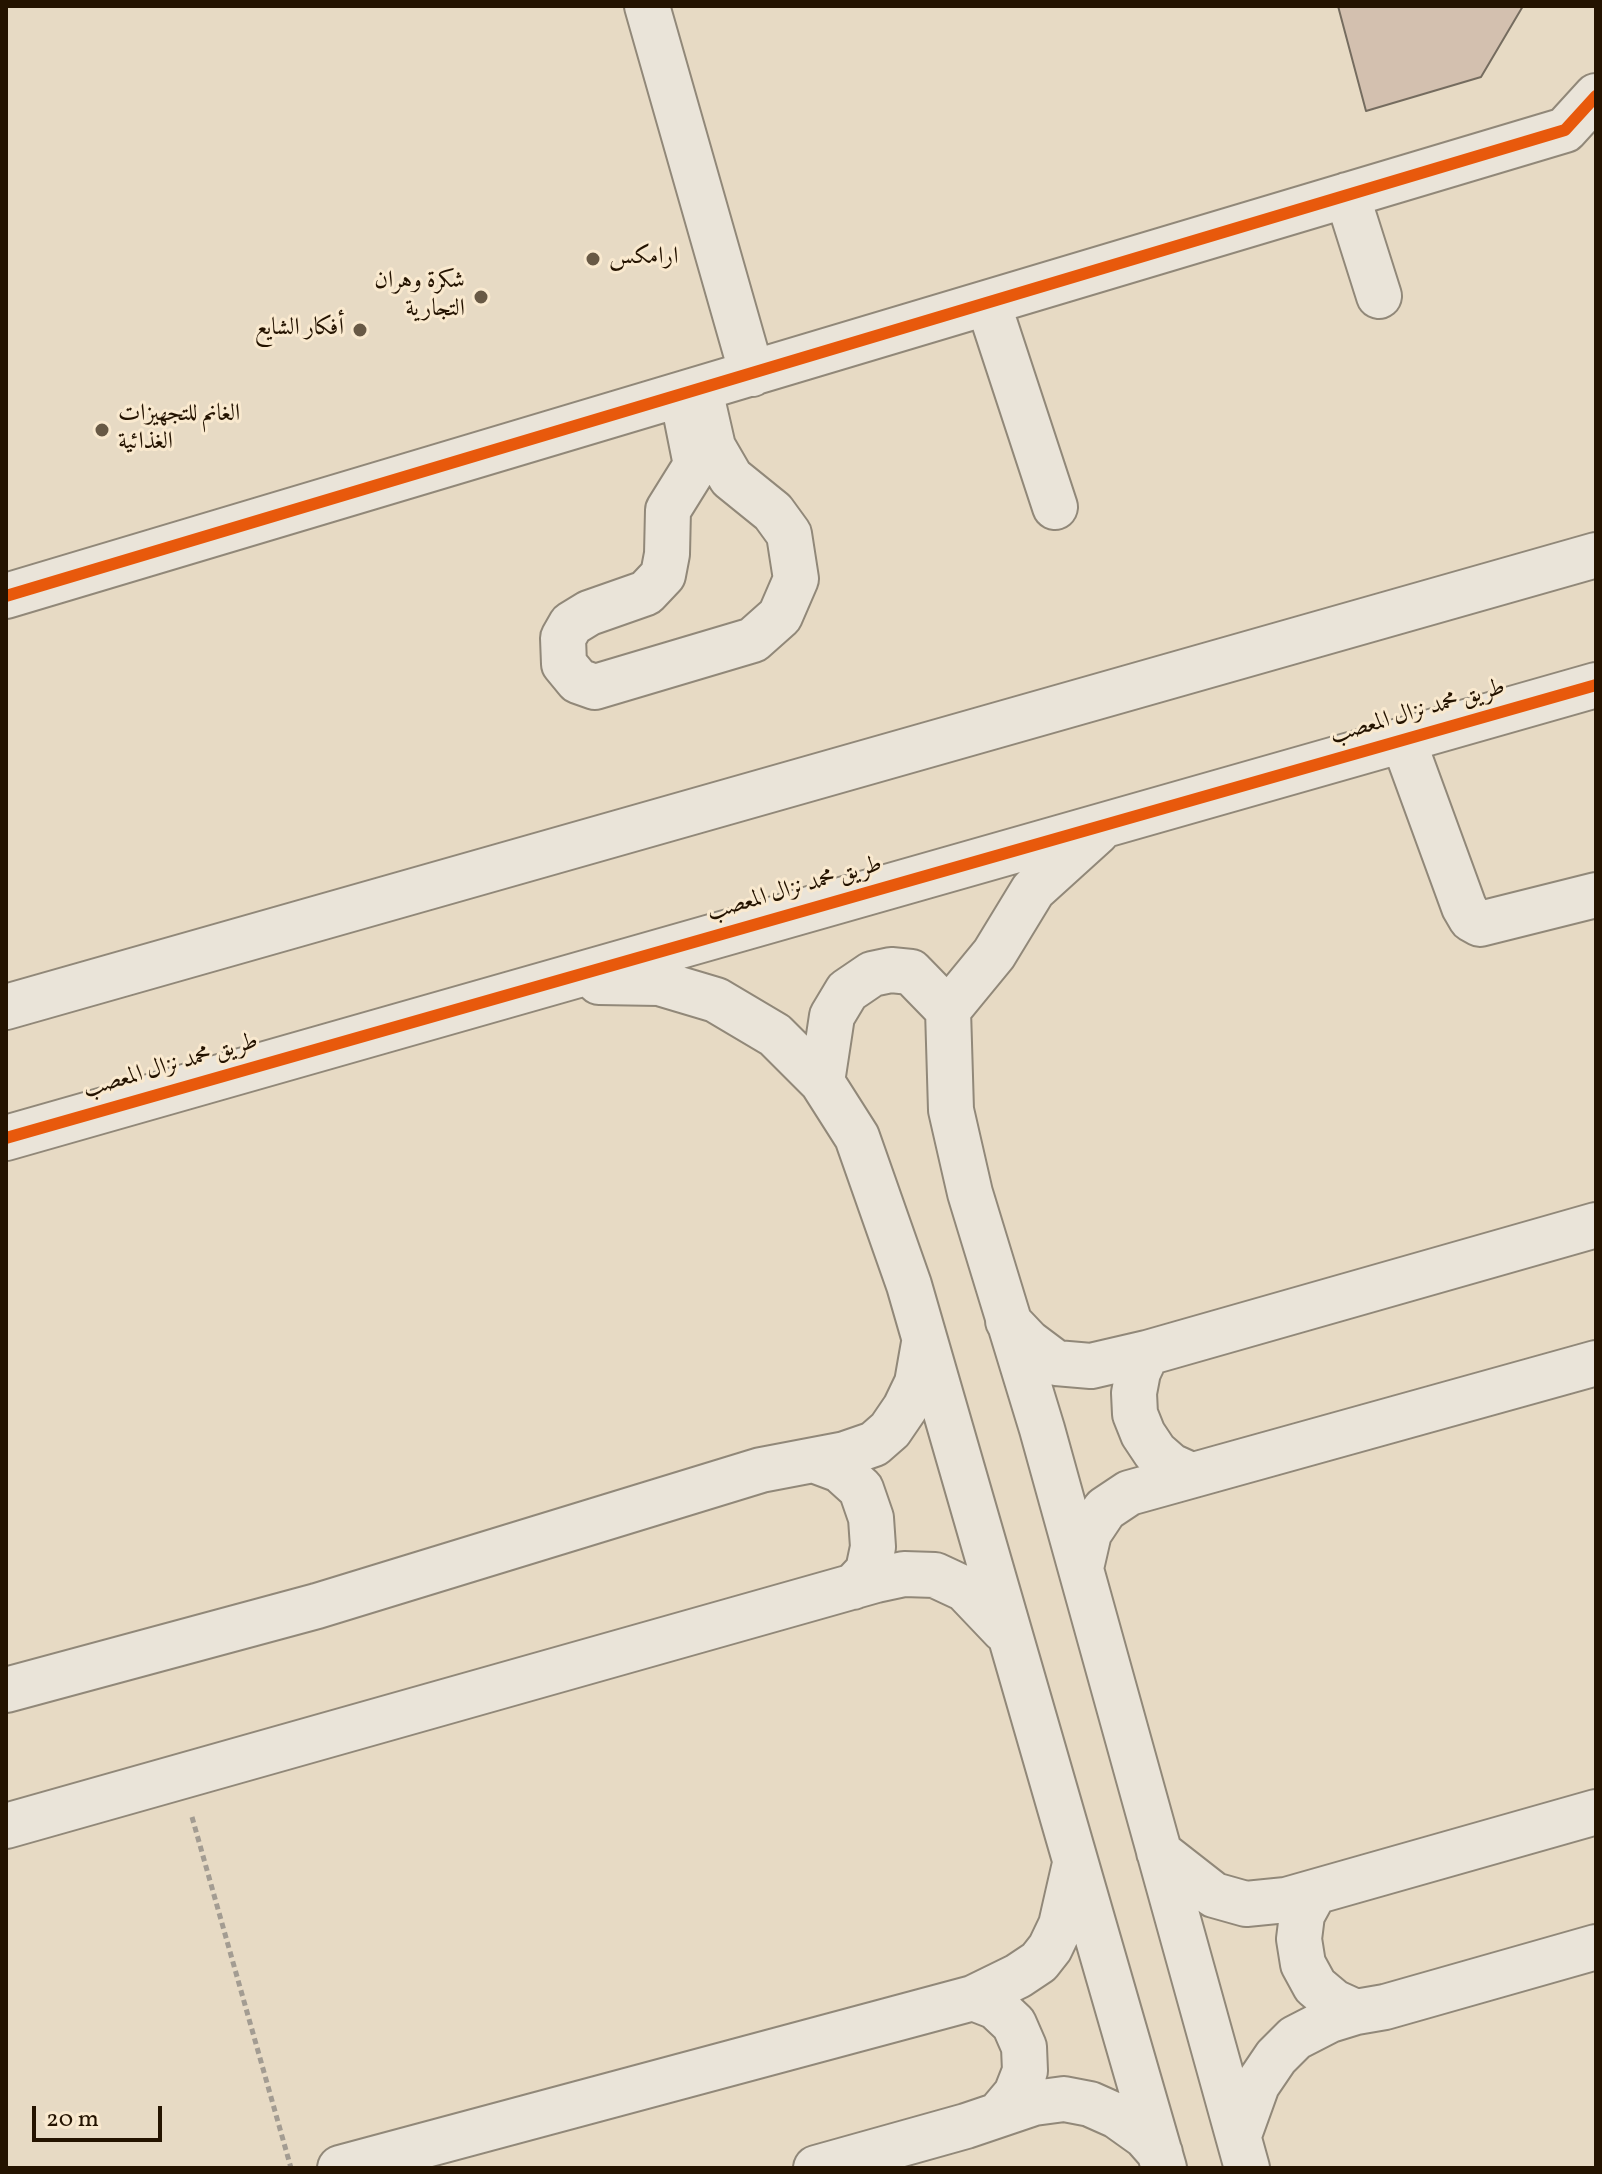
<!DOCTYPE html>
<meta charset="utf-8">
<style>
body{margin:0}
#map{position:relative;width:1602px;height:2174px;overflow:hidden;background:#e7dac4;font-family:Vollkorn,serif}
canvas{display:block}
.frame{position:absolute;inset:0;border:8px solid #241300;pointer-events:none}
.scale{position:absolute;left:32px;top:2106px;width:130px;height:36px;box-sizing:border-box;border:4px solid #241300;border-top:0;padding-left:10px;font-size:24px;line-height:28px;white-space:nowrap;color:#241300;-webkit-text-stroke:6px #f9e9cf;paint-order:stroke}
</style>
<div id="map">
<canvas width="1602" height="2174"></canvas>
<div class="frame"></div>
<div class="scale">20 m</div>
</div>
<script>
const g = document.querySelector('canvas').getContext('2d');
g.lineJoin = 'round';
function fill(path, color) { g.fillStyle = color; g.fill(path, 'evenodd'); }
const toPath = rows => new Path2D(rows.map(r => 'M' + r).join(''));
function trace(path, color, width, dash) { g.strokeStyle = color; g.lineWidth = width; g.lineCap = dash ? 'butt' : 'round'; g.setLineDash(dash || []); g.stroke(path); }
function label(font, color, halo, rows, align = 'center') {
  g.font = font + ' Vollkorn,Amiri,serif'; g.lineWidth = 6; g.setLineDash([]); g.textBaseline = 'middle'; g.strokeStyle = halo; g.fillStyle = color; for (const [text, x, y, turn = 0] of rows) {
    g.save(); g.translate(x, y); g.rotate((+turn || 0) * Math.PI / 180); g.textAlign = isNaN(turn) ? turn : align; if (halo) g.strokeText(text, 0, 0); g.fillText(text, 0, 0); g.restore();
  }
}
const building = toPath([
 [1338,6,1523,6,1481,77,1366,111,1338,6]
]);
fill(building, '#d3c0af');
trace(building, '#756c5f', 2);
const minor = toPath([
 [647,6,752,374],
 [1347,195,1379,296],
 [988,303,1055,507],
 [682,395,696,465,668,510,667,554,663,575,646,593,589,613,571,624,563,638,564,664,578,681,595,687,753,640,780,616,796,579,789,534,773,512,731,478,713,447,700,390],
 [6,596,1565,130,1596,96],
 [1403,740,1464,907,1471,919,1480,924,1596,895],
 [1097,832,1033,890,994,954,948,1010,951,1110,970,1193,1042,1429,1247,2168],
 [599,982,659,983,716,1000,775,1035,822,1082,857,1137,909,1285,1164,2168],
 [6,1007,1596,555],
 [822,1082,832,1016,847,991,872,974,891,970,911,972,948,1010],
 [6,1138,1596,685],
 [1008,1321,1028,1342,1056,1363,1091,1366,1147,1353,1596,1225],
 [1147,1353,1138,1372,1134,1393,1135,1414,1143,1434,1155,1452,1171,1466,1191,1475],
 [816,1461,840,1470,861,1489,871,1518,873,1547,868,1571,853,1587],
 [1081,1568,1089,1533,1105,1509,1129,1493,1596,1363],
 [6,1690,317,1606,761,1470,845,1454,874,1444,890,1430,905,1408,917,1383,924,1343],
 [6,1826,876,1580,904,1574,935,1575,965,1589,1004,1630],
 [1159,1852,1214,1895,1246,1904,1286,1900,1596,1812],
 [1314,1893,1302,1915,1299,1939,1303,1964,1315,1986,1334,2002,1356,2012],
 [973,1998,996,2007,1014,2024,1024,2047,1025,2071,1016,2094,1000,2113],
 [1239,2135,1257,2085,1276,2057,1295,2038,1330,2020,1356,2012,1385,2007,1596,1947],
 [340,2168,973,1998,1018,1976,1039,1962,1050,1948,1061,1925,1074,1868],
 [816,2168,966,2126,1034,2103,1064,2099,1090,2104,1117,2116,1145,2136,1160,2153]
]);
trace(minor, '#918879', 48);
trace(toPath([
 [192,1817,291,2168]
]), '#a39c92', 5, [6, 4]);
trace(minor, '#eae4d9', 44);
trace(toPath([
 [6,596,1565,130,1596,96],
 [6,1138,1596,685]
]), '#e8590c', 12);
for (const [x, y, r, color] of [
 [593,259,8,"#685945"],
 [481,297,8,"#685945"],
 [360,330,8,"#685945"],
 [102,430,8,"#685945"]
]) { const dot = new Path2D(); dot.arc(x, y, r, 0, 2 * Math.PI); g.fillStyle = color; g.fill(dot); trace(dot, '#f9e9cf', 3); }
label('24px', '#241300', '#f9e9cf', [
 ["ارامكس",609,259],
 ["شكرة وهران",465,283,"right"],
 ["التجارية",465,311,"right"],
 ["أفكار الشايع",344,330,"right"],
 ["الغانم للتجهيزات",118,416],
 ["الغذائية",118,444]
], 'left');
label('24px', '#241300', '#f9e9cf', [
 ["طريق محمد نزال المعصب",1418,713,-16],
 ["طريق محمد نزال المعصب",795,890,-16],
 ["طريق محمد نزال المعصب",171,1067,-16]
]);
</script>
